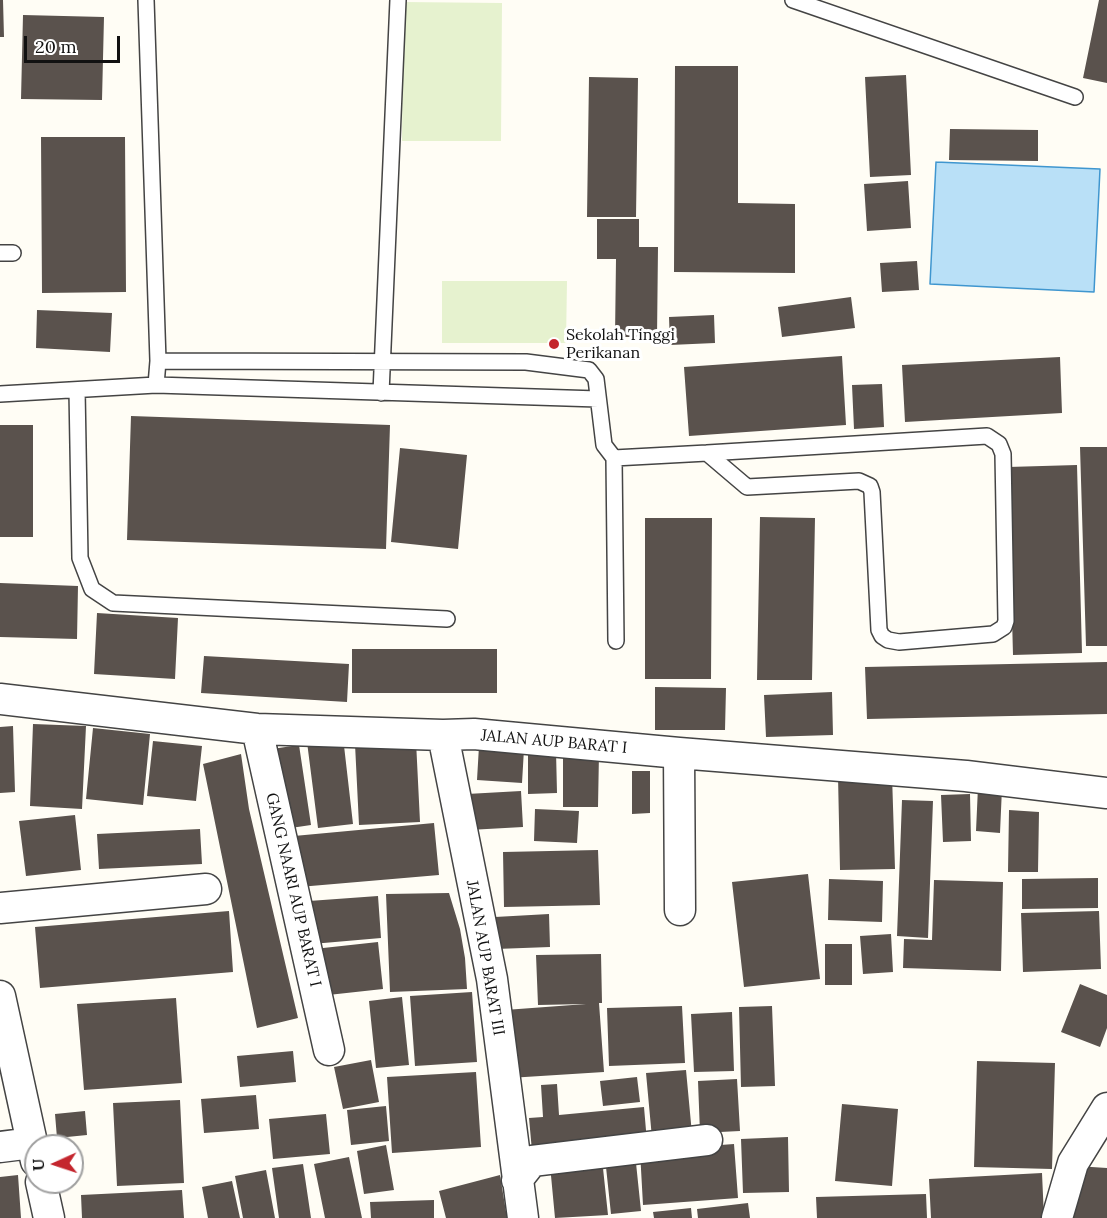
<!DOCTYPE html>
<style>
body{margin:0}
#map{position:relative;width:1107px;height:1218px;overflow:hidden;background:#fffdf5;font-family:Lora,serif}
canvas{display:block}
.north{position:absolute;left:24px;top:1134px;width:60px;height:60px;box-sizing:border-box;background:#fff;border:2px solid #a0a0a0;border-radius:50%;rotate:267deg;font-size:16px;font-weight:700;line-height:24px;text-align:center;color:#111}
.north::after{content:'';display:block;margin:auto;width:21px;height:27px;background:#c4262e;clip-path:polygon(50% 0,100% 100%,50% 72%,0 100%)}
.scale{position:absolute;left:24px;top:36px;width:96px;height:27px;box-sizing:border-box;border:3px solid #111;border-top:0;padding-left:8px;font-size:18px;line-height:21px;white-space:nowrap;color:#111;-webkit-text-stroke:4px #fff;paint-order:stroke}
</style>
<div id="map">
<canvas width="1107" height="1218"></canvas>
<div class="north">U</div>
<div class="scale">20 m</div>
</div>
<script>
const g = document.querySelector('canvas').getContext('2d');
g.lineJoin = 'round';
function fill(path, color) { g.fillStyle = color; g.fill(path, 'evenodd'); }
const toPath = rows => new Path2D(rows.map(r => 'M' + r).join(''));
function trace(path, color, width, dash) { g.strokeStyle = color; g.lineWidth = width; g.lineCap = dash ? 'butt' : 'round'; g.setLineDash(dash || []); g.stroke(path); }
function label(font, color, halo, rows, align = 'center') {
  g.font = font + ' Lora,serif'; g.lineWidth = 6; g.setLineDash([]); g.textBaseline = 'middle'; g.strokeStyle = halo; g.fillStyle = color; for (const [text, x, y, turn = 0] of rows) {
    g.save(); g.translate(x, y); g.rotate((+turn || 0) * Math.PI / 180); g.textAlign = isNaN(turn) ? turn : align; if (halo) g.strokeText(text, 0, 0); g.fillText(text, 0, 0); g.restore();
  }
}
fill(toPath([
 [403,2,502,3,501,141,402,141],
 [442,281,567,281,566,343,442,343]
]), '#e6f2cf');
const water = toPath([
 [936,162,1100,169,1094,292,930,284,936,162]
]);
fill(water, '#b9e0f7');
trace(water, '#3f96cf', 1.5);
fill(toPath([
 [0,0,3,0,4,37,0,37],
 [1099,0,1107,0,1107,83,1083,78],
 [23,15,104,17,102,100,21,99],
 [675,66,738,66,738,203,795,204,795,273,674,272],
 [906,75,911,175,870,177,865,77],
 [589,77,638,78,636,217,587,217],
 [950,129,1038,130,1038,161,949,160],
 [41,137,125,137,126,292,42,293],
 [908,181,911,228,867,231,864,184],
 [597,219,639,219,639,247,658,247,657,337,615,337,616,259,597,259],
 [917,261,919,290,882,292,880,263],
 [851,297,855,328,782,337,778,307],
 [37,310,112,313,110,352,36,348],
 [714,315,715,343,670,345,669,317],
 [842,356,846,425,689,436,684,367],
 [1060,357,1062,413,905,422,902,365],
 [882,384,884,427,854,429,852,385],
 [131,416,390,425,386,549,127,540],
 [0,425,33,425,33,537,0,537],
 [1080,447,1107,447,1107,646,1086,646],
 [400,448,467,455,458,549,391,542],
 [1077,465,1082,653,1013,655,1008,467],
 [760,517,815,518,812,680,757,680],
 [645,518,712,518,711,679,645,679],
 [0,583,78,586,77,639,0,637],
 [97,613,178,618,175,679,94,674],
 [352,649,497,649,497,693,352,693],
 [204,656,349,664,347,702,201,693],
 [1107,662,1107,714,867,719,865,667],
 [655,687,726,688,725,730,655,730],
 [832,692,833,735,766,737,764,695],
 [33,724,86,726,82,809,30,806],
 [13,726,15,792,0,793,0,727],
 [93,728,150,734,143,805,86,799],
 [343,737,353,824,318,828,307,742],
 [153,741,202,746,196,801,147,796],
 [416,741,420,822,359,825,355,744],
 [299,745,311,825,284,829,272,749],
 [479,746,524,749,522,783,477,780],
 [528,751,556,751,557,793,528,794],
 [563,752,599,753,598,807,563,807],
 [241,754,249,809,298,1018,257,1028,203,764],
 [632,771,650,771,650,813,632,814],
 [892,775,895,869,840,870,838,776],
 [978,787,1002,788,1000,833,976,831],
 [521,791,523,827,469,830,467,794],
 [970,794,971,841,943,842,941,795],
 [902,800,933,801,928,938,897,936],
 [535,809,579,811,577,843,534,841],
 [1009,810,1039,812,1038,872,1008,872],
 [75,815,81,870,26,876,19,821],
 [434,823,439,875,299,887,294,836],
 [200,829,202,864,99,869,97,834],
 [598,850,600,905,504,907,503,852],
 [808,874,820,979,744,987,732,882],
 [1098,878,1098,908,1022,909,1022,879],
 [829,879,883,881,882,922,828,920],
 [934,880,1003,882,1001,971,903,968,904,939,932,940],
 [449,893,460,929,465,958,467,989,390,992,386,894],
 [378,896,381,938,312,944,309,901],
 [229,911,233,972,40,988,35,927],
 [1099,911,1101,969,1023,972,1021,913],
 [549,914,550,947,496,949,495,917],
 [891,934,893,972,863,974,860,936],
 [378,942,383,989,319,996,314,949],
 [825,944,852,944,852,985,825,985],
 [601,954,602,1003,599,1003,604,1072,509,1078,505,1010,586,1004,538,1005,536,955],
 [1080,984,1107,995,1107,1028,1100,1047,1061,1032],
 [472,992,477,1062,415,1066,410,996],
 [402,997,409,1065,376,1068,369,1001],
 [176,998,182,1083,84,1090,77,1004],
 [682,1006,685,1063,609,1066,607,1008],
 [772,1006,775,1086,741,1087,739,1007],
 [732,1012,734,1071,694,1072,691,1014],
 [293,1051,296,1082,240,1087,237,1056],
 [371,1060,379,1102,343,1109,334,1067],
 [977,1061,1055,1063,1052,1169,974,1167],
 [686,1070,692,1134,652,1138,646,1073],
 [476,1072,481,1147,392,1153,387,1077],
 [637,1077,640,1102,603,1106,600,1081],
 [737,1079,740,1131,700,1133,698,1081],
 [557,1084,559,1115,644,1107,647,1142,532,1151,529,1118,543,1117,541,1085],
 [256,1095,259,1129,204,1133,201,1099],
 [180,1100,184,1183,117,1186,113,1103],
 [842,1104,898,1109,892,1186,835,1181],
 [386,1106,389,1141,351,1145,347,1110],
 [85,1111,87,1135,57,1138,55,1114],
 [326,1114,330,1154,273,1159,269,1119],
 [788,1137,789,1192,743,1193,741,1139],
 [734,1144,738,1198,643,1205,640,1151],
 [386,1145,394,1190,364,1194,357,1151],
 [349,1157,362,1218,325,1218,314,1164],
 [602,1159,608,1215,555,1218,550,1165],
 [636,1163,641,1211,611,1214,606,1167],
 [303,1164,311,1218,279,1218,272,1168],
 [1076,1166,1107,1168,1107,1218,1073,1218],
 [266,1170,275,1218,243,1218,235,1176],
 [1042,1173,1044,1218,931,1218,929,1179],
 [18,1175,21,1218,0,1218,0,1177],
 [500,1175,507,1218,446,1218,439,1191],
 [232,1181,240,1218,208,1218,202,1187],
 [182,1190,184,1218,82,1218,81,1195],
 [926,1194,927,1218,817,1218,816,1197],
 [434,1200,434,1218,371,1218,370,1202],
 [748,1203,750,1218,698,1218,697,1209],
 [691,1208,692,1218,654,1218,653,1212]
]), '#5a524d');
const lane = toPath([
 [146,0,158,361,156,385],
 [793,0,1075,97],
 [0,253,13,253],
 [158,361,526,362,589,370,596,379,604,445,614,458,707,453,987,436,999,444,1003,454,1006,621,1004,627,993,634,899,642,888,640,882,636,879,630,872,492,870,486,859,481,747,487,707,453],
 [77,390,80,558,92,589,113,603,447,619],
 [381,393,398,0],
 [0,394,156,385,598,399],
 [614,458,616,641]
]);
const street = toPath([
 [0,699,257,729,443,735,474,734,679,753,966,776,1107,793],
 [257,729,329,1050],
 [443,735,492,979,523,1218],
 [679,753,680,910],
 [0,908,206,889],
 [0,996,36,1161],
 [0,1147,32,1143],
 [517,1180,532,1161,707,1140],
 [41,1182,49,1218],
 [1057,1218,1073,1163,1107,1108]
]);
trace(lane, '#444', 18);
trace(street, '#444', 33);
trace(lane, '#fff', 15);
trace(street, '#fff', 30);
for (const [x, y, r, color] of [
 [554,344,6,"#c4262e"]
]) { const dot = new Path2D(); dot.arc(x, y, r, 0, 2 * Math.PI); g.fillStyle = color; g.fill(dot); trace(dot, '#fff', 2); }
label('16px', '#111', '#fff', [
 ["Sekolah Tinggi",566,335],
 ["Perikanan",566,353]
], 'left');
label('16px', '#111', '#fff', [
 ["JALAN AUP BARAT I",554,742,5],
 ["GANG NAARI AUP BARAT I",293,890,77],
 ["JALAN AUP BARAT III",485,958,80]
]);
</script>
